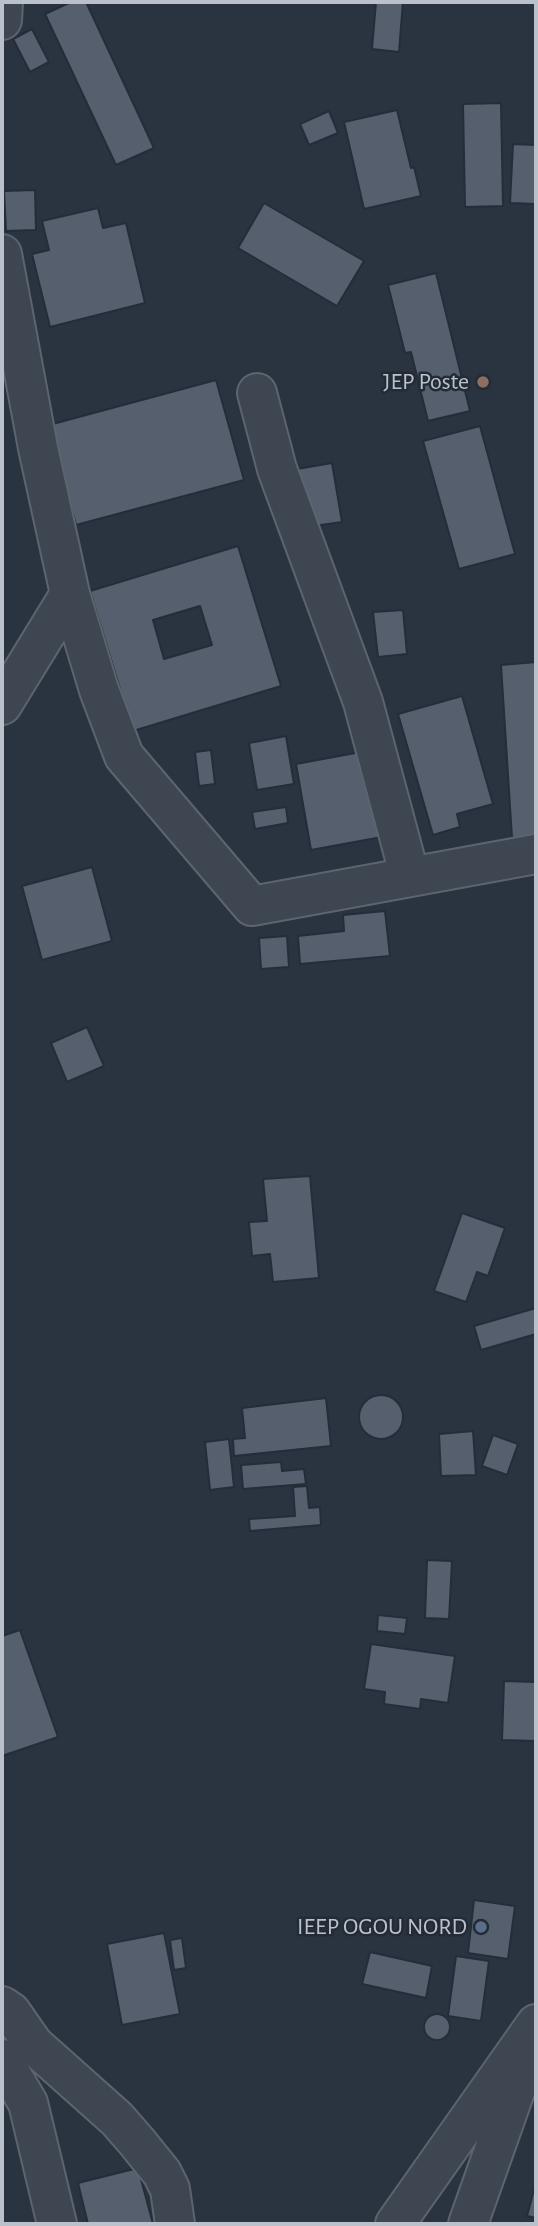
<!DOCTYPE html>
<style>
body{margin:0}
#map{position:relative;width:538px;height:2226px;overflow:hidden;background:#2a3441;font-family:"Alegreya Sans",sans-serif}
canvas{display:block}
.frame{position:absolute;inset:0;border:4px solid #bbc1cb;pointer-events:none}
</style>
<div id="map">
<canvas width="538" height="2226"></canvas>
<div class="frame"></div>
</div>
<script>
const g = document.querySelector('canvas').getContext('2d');
g.lineJoin = 'round';
function fill(path, color) { g.fillStyle = color; g.fill(path, 'evenodd'); }
const toPath = rows => new Path2D(rows.map(r => 'M' + r).join(''));
function trace(path, color, width, dash) { g.strokeStyle = color; g.lineWidth = width; g.lineCap = dash ? 'butt' : 'round'; g.setLineDash(dash || []); g.stroke(path); }
function label(font, color, halo, rows, align = 'center') {
  g.font = font + ' "Alegreya Sans",sans-serif'; g.lineWidth = 5; g.setLineDash([]); g.textBaseline = 'middle'; g.strokeStyle = halo; g.fillStyle = color; for (const [text, x, y, turn = 0] of rows) {
    g.save(); g.translate(x, y); g.rotate((+turn || 0) * Math.PI / 180); g.textAlign = isNaN(turn) ? turn : align; if (halo) g.strokeText(text, 0, 0); g.fillText(text, 0, 0); g.restore();
  }
}
const building = toPath([
 [71,2,86,2,154,148,116,165,45,14,71,2],
 [376,2,403,2,399,52,372,49,376,2],
 [32,29,49,62,30,72,13,39,32,29],
 [501,103,503,206,465,207,463,104,501,103],
 [397,110,411,168,414,167,421,196,364,209,344,122,397,110],
 [329,111,338,133,309,145,300,124,329,111],
 [513,144,536,145,536,204,510,203,513,144],
 [35,190,36,230,6,231,4,191,35,190],
 [264,203,364,261,337,306,238,248,264,203],
 [98,208,103,228,126,223,145,303,50,327,32,254,49,250,42,221,98,208],
 [436,273,470,411,428,421,411,352,405,353,388,285,436,273],
 [216,380,244,480,76,525,49,425,216,380],
 [480,426,515,554,459,569,423,441,480,426],
 [332,463,342,522,307,527,297,469,332,463],
 [238,546,281,686,133,731,90,591,238,546],
 [200,606,212,645,164,659,153,620,200,606],
 [403,610,407,654,378,657,373,612,403,610],
 [536,662,536,836,512,838,501,665,536,662],
 [462,696,493,804,457,814,460,827,433,835,398,714,462,696],
 [286,736,294,784,257,790,249,743,286,736],
 [211,750,215,784,199,786,195,752,211,750],
 [366,751,382,837,311,850,296,764,366,751],
 [286,807,288,823,255,829,252,812,286,807],
 [92,867,112,941,42,960,22,886,92,867],
 [385,911,390,956,300,964,298,936,344,931,343,915,385,911],
 [287,936,289,967,261,969,259,938,287,936],
 [87,1027,104,1066,67,1082,51,1043,87,1027],
 [310,1176,319,1278,273,1282,270,1254,252,1256,249,1222,267,1221,263,1179,310,1176],
 [462,1213,505,1228,488,1276,477,1272,466,1302,434,1291,462,1213],
 [536,1308,536,1334,481,1350,474,1326,536,1308],
 '359 1417a22 22 0 1 1 44 0a22 22 0 1 1-44 0Z',
 [326,1398,331,1446,234,1456,233,1439,245,1438,242,1408,326,1398],
 [473,1431,476,1475,441,1476,439,1434,473,1431],
 [493,1435,518,1444,507,1475,482,1466,493,1435],
 [229,1439,234,1487,210,1490,205,1442,229,1439],
 [281,1462,282,1471,304,1469,306,1484,243,1489,241,1465,281,1462],
 [307,1486,309,1508,320,1507,321,1525,250,1531,249,1519,295,1516,293,1487,307,1486],
 [427,1560,452,1561,449,1619,425,1618,427,1560],
 [378,1615,407,1618,405,1634,377,1631,378,1615],
 [20,1630,58,1737,2,1756,2,1636,20,1630],
 [371,1644,455,1656,448,1703,421,1699,420,1709,384,1704,385,1692,364,1689,371,1644],
 [504,1681,536,1682,536,1741,502,1740,504,1681],
 [474,1900,515,1906,508,1959,468,1953,474,1900],
 [164,1933,180,2014,122,2025,107,1944,164,1933],
 [182,1938,186,1968,174,1970,170,1940,182,1938],
 [370,1952,432,1966,426,1998,362,1984,370,1952],
 [456,1956,489,1961,481,2021,448,2016,456,1956],
 '424 2027a13 13 0 1 1 26 0a13 13 0 1 1-26 0Z',
 [138,2168,153,2224,88,2224,78,2183,138,2168],
 [536,2182,536,2218,527,2216,536,2182]
]);
fill(building, '#555f6e');
trace(building, '#242d38', 2);
const minor = toPath([
 [2,20,3,2],
 [2,254,38,448,70,594,99,690,124,756,252,906,536,854],
 [257,393,277,469,363,702,410,877],
 [2,705,70,594],
 [2,2006,11,2012,34,2045,117,2119,137,2142,162,2173,170,2189,175,2224],
 [2,2059,28,2103,57,2224],
 [395,2224,536,2024],
 [468,2224,526,2060]
]);
trace(minor, '#5c646e', 42);
trace(minor, '#3e4651', 38);
for (const [x, y, r, color] of [
 [483,382,7,"#8d6e63"],
 [481,1927,7,"#5c6f8a"]
]) { const dot = new Path2D(); dot.arc(x, y, r, 0, 2 * Math.PI); g.fillStyle = color; g.fill(dot); trace(dot, '#222b36', 2.5); }
label('24px', '#bbc1cb', '#222b36', [
 ["JEP Poste",469,382],
 ["IEEP OGOU NORD",467,1927]
], 'right');
</script>
